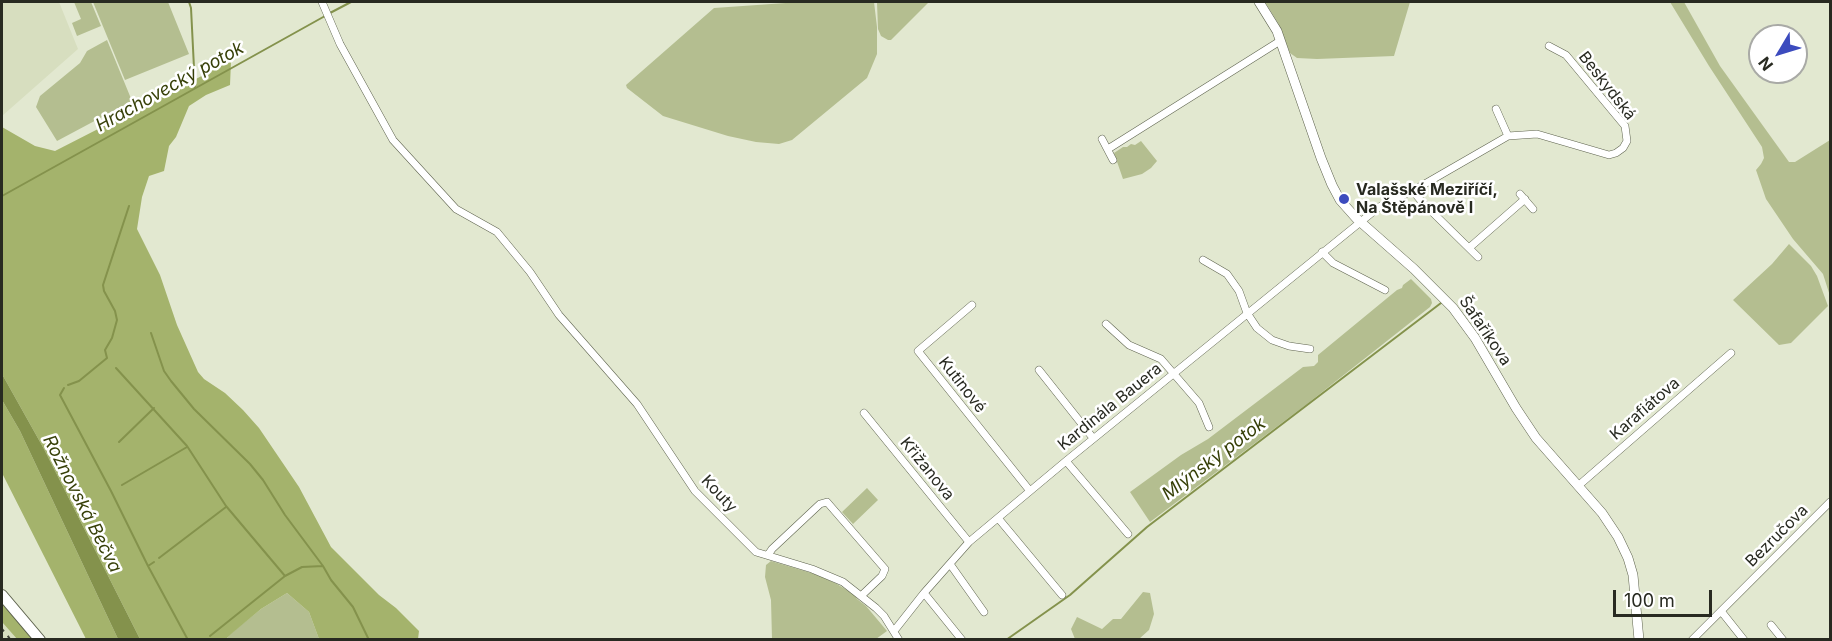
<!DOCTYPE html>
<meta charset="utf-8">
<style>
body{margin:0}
#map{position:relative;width:1832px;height:641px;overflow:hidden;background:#e2e8d0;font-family:Inter,sans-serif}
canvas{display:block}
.frame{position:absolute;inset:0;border:3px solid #282a21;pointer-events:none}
.north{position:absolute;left:1748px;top:24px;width:60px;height:60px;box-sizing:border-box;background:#fff;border:2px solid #a9aaa6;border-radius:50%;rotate:232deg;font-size:16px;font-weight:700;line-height:24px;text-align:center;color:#282a21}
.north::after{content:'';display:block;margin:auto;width:21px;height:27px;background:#3c4bbe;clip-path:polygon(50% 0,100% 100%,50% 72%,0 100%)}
.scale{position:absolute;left:1613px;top:590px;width:99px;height:27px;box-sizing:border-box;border:3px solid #282a21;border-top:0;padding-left:8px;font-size:18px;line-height:21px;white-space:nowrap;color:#282a21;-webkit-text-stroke:4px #fff;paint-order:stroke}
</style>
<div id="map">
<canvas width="1832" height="641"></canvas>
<div class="frame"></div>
<div class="north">N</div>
<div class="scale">100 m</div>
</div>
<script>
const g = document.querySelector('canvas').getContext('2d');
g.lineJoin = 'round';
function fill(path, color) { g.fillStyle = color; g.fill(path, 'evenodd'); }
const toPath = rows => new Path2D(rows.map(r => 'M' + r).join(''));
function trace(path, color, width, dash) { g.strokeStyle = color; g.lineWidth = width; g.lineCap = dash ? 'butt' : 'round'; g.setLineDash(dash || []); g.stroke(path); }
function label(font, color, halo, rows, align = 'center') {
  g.font = font + ' Inter,sans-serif'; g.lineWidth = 5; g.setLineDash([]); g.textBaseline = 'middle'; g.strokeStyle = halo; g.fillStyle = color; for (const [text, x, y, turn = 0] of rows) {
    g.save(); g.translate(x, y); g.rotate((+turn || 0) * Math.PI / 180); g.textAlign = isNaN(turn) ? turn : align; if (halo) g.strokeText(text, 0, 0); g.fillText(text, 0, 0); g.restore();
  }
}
fill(toPath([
 [2,2,59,2,78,49,2,116],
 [2,622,17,639,4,639,2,637]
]), '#d7debf');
fill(toPath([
 [74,2,91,2,101,26,77,36,72,23,81,19],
 [93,2,168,2,189,54,125,80],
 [800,2,874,2,877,27,877,54,867,78,792,140,779,144,756,142,728,136,663,116,627,88,626,85,714,8],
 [877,2,929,2,891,40,888,40,881,36,878,29],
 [1265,2,1410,2,1394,56,1317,59,1297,58,1290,53,1278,23],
 [1670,2,1684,2,1720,66,1789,162,1795,162,1830,140,1830,296,1823,274,1793,239,1766,199,1756,170,1761,164,1764,158,1762,147,1709,66],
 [107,40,132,101,57,141,36,107,40,96,80,63,87,51],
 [1141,141,1157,161,1151,168,1142,174,1123,179,1114,153,1123,147,1127,147,1131,144,1135,145],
 [1789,244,1811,266,1817,276,1828,306,1791,343,1779,345,1733,300,1772,264],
 [1411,279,1431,299,1432,303,1430,307,1307,404,1150,522,1130,492,1181,455,1208,439,1303,367,1314,366,1318,362,1318,355,1397,290,1402,288,1403,285],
 [867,488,878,500,853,524,842,512],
 [771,561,818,575,837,584,855,595,857,599,866,606,887,631,876,639,772,639,771,600,765,577,766,565],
 [1143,592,1150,593,1154,614,1149,630,1139,639,1075,639,1071,629,1077,617,1102,629,1113,619,1121,619],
 [287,593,309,612,319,639,226,640,230,634,261,609]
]), '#b4be90');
fill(toPath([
 [231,61,230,85,206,95,189,106,176,137,169,146,164,171,149,176,142,197,137,229,160,275,177,325,198,372,204,379,225,393,243,410,259,428,299,487,331,547,379,595,396,608,419,631,418,639,319,639,309,612,287,593,261,609,231,634,226,639,140,639,44,449,2,374,2,127,35,146,55,151],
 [2,400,20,431,118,639,86,639,2,473],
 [2,602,35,639,17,639,2,622]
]), '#a4b36c');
fill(toPath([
 [2,374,44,449,140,639,118,639,20,431,2,400]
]), '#84924c');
trace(toPath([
 [189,2,191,8,195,88],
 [330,13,351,2],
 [2,196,325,16],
 [151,333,164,371,171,381,194,409,250,464,263,480,285,515,323,566,331,580,353,607,369,640],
 [116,368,187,446,226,506,285,576],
 [68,385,79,381,107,358,105,350,112,338,117,320,115,311,104,291,103,285,129,206],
 [64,388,60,395,111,491,148,566,188,640],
 [119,442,154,408],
 [122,485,187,447],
 [159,558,226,507],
 [148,566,154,562],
 [210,636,285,576,302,567,323,566],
 [206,640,207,639],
 [1006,640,1070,595,1147,527,1441,303]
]), '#84924c', 2);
const street = toPath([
 [322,2,340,44,393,140,456,209,497,232,530,272,559,315,637,404,695,491,756,552,812,569,843,582,876,608,884,616,899,640],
 [1496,109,1508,136],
 [1102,139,1113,160],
 [1108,149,1280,41],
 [1413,191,1422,202,1478,257],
 [1520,194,1533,209],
 [1469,248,1525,199],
 [1322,252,1333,263,1385,290],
 [1203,260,1227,274,1239,291,1247,313,1257,328,1272,340,1289,346,1310,349],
 [972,305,918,351,1030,491],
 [1106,324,1129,345,1161,359,1199,403,1209,427],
 [1039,370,1093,438],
 [864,413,969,542],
 [1066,461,1128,534],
 [1578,486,1731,353],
 [998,518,1062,595],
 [768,555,772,549,820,504,827,502,885,569,882,576,861,596],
 [950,564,984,612],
 [924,593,962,640],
 [1721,611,1744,640],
 [1771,625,1783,640],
 [894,631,924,593,969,542,1066,461,1379,207,1416,189,1508,136,1537,134,1609,155,1616,153,1623,148,1627,141,1625,126,1566,55,1549,46],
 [1692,640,1830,502]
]);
const secondary = toPath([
 [1259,2,1277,31,1321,158,1332,185,1340,200,1356,218,1414,269,1453,308,1475,338,1516,408,1536,438,1602,513,1618,537,1628,558,1633,575,1639,640]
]);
const primary = toPath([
 [2,595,40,640]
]);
trace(street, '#5e634e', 8);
trace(secondary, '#5e634e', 10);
trace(primary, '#5e634e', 12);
trace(street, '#fff', 7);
trace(secondary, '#fff', 9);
trace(primary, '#fff', 10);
trace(toPath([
 [2,629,11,640]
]), '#404338', 2, [3, 6]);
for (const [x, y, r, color] of [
 [1344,199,6,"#3c4bbe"]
]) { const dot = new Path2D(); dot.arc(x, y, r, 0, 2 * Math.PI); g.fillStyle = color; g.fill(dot); trace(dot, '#fff', 2); }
label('16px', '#282a21', '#fff', [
 ["Beskydská",1607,86,52],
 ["Šafaříkova",1485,331,56],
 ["Kutinové",962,385,52],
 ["Kardinála Bauera",1110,407,-39],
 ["Karafiátova",1645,409,-41],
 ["Křižanova",927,469,51],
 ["Kouty",719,494,47],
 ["Bezručova",1777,536,-45]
]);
label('bold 16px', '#282a21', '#fff', [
 ["Valašské Meziříčí,",1356,190],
 ["Na Štěpánově I",1356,208]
], 'left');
label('italic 18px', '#374008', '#fff', [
 ["Hrachovecký potok",170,87,-29],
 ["Mlýnský potok",1214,459,-37],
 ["Rožnovská Bečva",82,504,63]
]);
</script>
